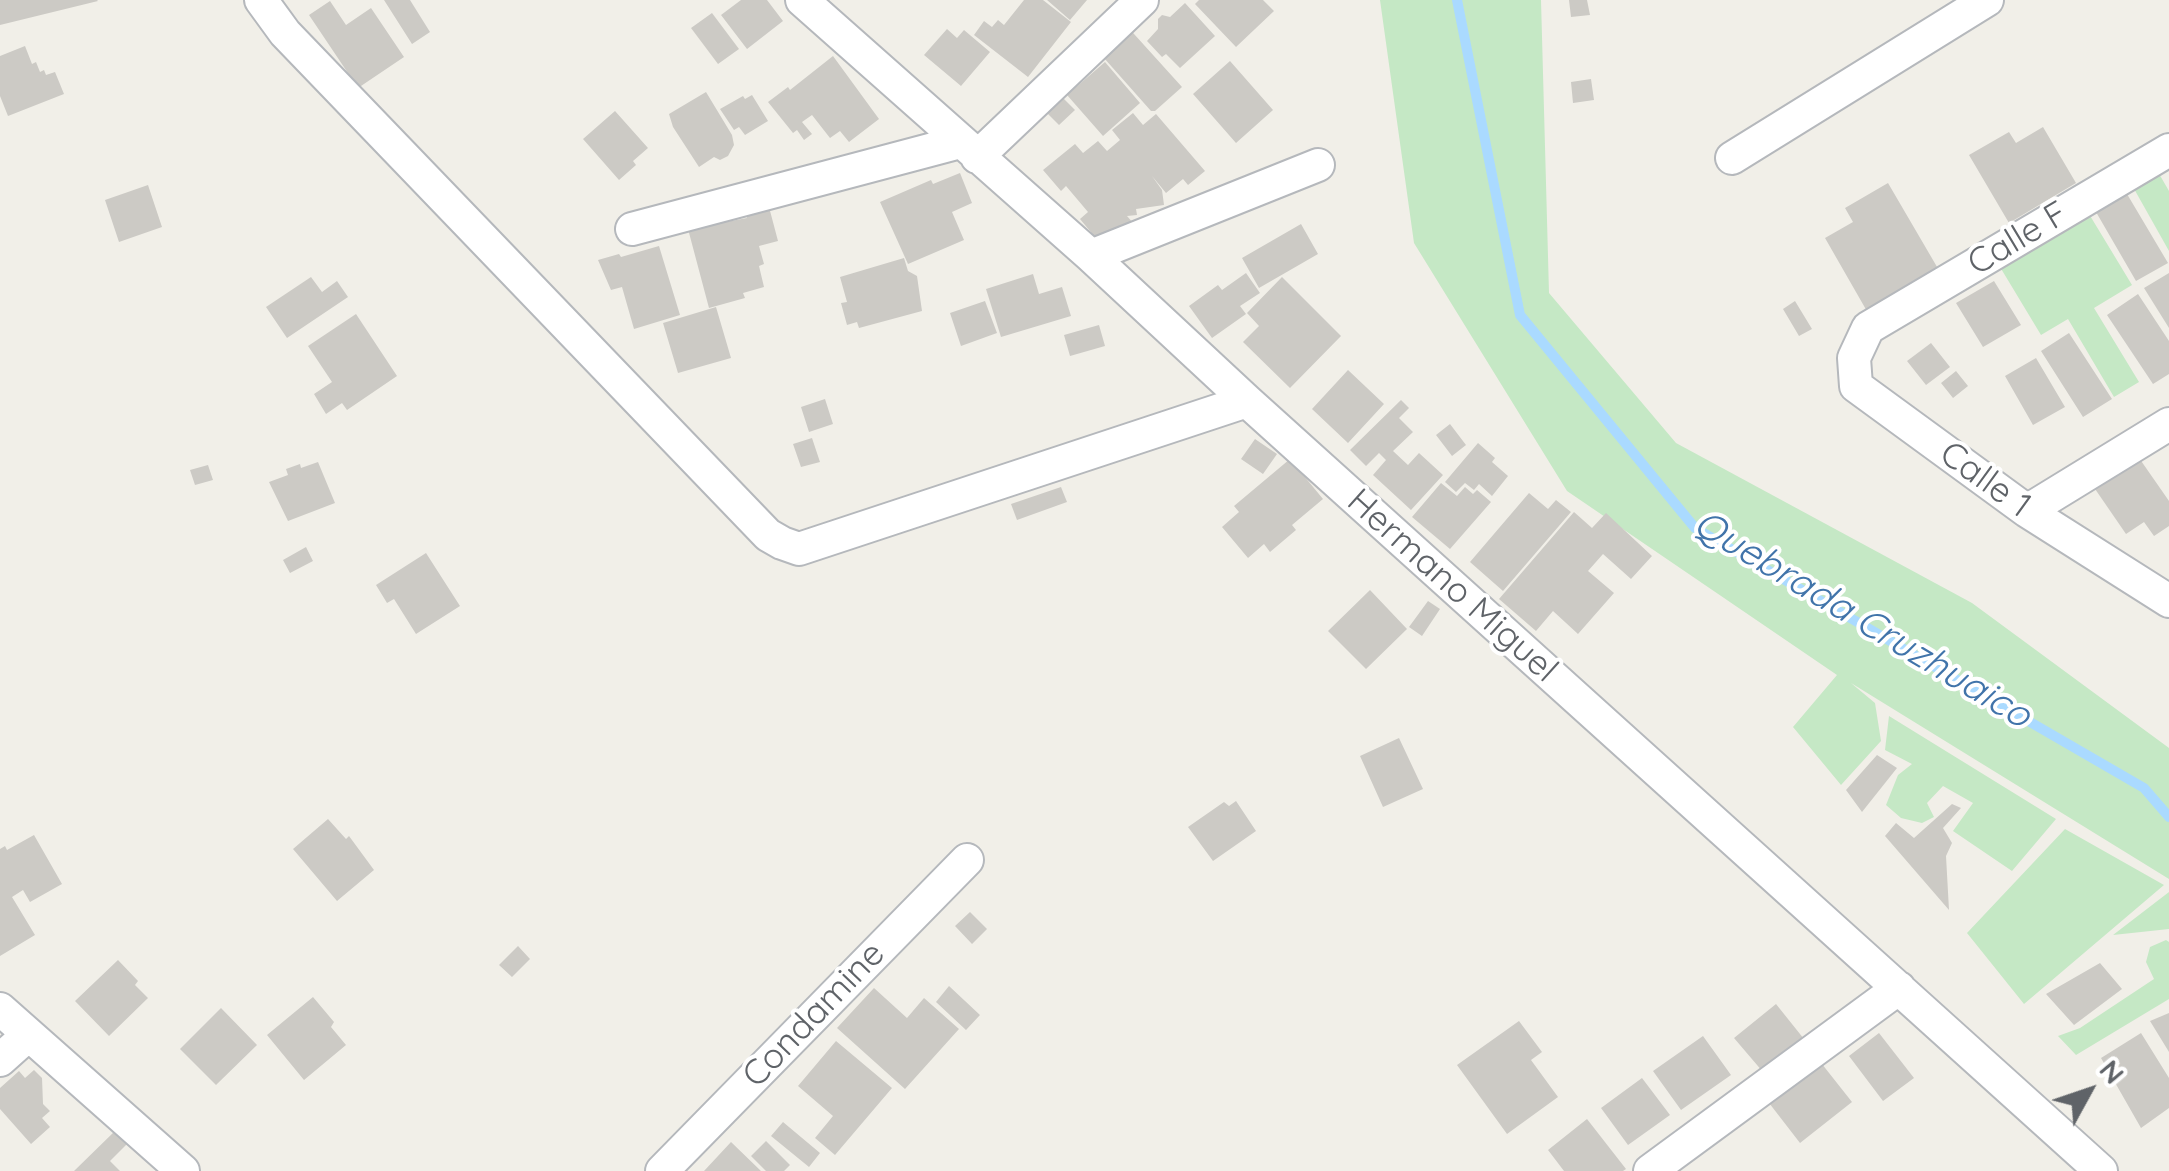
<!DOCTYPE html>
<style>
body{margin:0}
#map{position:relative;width:2169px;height:1171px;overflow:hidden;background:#f1efe8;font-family:Quicksand,sans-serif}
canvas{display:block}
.north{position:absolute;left:2039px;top:1041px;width:100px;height:100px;-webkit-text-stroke:8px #fff;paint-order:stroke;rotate:50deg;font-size:28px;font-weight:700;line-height:40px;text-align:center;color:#5f6368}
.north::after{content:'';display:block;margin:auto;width:35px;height:45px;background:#5f6368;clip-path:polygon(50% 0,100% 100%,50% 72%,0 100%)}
</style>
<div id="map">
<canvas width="2169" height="1171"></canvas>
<div class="north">N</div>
</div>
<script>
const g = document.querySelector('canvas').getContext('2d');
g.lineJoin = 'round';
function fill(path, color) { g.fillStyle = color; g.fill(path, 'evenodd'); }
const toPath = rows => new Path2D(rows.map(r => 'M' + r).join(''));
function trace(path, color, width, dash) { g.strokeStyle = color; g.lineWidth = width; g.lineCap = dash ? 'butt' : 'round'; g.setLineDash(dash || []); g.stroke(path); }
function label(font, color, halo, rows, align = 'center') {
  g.font = font + ' Quicksand,sans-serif'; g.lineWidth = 8; g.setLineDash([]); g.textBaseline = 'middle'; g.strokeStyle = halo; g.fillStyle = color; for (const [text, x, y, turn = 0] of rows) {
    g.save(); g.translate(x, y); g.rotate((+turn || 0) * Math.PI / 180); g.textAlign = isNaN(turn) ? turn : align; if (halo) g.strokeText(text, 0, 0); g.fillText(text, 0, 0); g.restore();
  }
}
fill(toPath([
 [1380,0,1541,0,1549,293,1676,443,1972,603,2169,748,2169,879,1851,683,1875,703,1881,741,1841,785,1793,727,1837,675,1567,491,1414,243],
 [2158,172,2169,191,2169,251,2133,187],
 [2089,214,2132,285,2094,308,2139,382,2114,397,2068,319,2041,335,2000,267],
 [1889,716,2056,819,2012,871,1953,831,1973,803,1943,786,1927,803,1934,817,1922,823,1901,818,1886,805,1898,775,1912,764,1885,750],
 [2065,829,2164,885,2024,1004,1967,933],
 [2169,892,2169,929,2113,935],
 [2166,940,2169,942,2169,999,2076,1055,2058,1036,2080,1028,2154,979,2146,962,2150,947]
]), '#c5e8c5');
trace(toPath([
 [1457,0,1520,315,1695,528,2144,788,2169,817]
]), '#aadaff', 10);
fill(toPath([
 [0,0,97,0,98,1,0,25],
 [384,0,410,0,430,32,412,44],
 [741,0,767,0,783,21,747,49,721,15],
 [1024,0,1043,0,1071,22,1028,77,974,35,984,21,992,27,998,20,1004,25],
 [1047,0,1087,0,1070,20],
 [1199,0,1263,0,1274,11,1236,47,1195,4],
 [1569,0,1587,0,1590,15,1571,17],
 [330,1,346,25,371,8,404,57,358,88,309,15],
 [1185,3,1215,36,1180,68,1166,54,1162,57,1147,41,1158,29,1158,19,1162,15,1170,17],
 [712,13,739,49,718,64,691,28],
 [1125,24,1182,87,1155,111,1151,111,1104,58],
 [947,29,957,38,964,30,990,52,961,86,924,55],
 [25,46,32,64,36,62,40,72,44,70,46,75,55,72,64,94,8,116,0,96,0,56],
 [833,56,879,119,849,142,840,131,830,138,812,115,802,122,812,134,804,140,797,130,793,133,768,102,788,87,790,90],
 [1230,61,1273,110,1236,143,1193,94],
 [1105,62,1140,103,1103,136,1067,95],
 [1591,79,1594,100,1573,103,1571,82],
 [1056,91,1075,110,1059,125,1040,106],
 [706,92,732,135,734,145,728,156,720,160,714,157,699,167,673,127,669,114],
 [752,95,768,121,745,135,739,127,734,130,720,109,743,96,745,99],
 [615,111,648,148,633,161,636,165,619,180,583,139],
 [1133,113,1143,125,1156,114,1205,171,1188,185,1183,179,1166,193,1152,176,1162,190,1164,205,1136,209,1137,215,1127,216,1134,224,1105,249,1080,219,1088,212,1066,186,1061,191,1043,170,1075,144,1083,153,1098,141,1107,151,1120,140,1112,130],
 [2043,127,2076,183,2009,223,1969,155,2009,132,2016,143],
 [960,173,972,203,952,212,964,240,908,264,880,202,931,180,933,184],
 [1888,183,1940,272,1868,313,1825,238,1853,222,1845,208],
 [148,185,162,227,119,242,105,200],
 [2127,194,2168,263,2136,281,2096,212],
 [769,207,778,241,759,246,764,264,759,266,764,287,743,293,745,298,709,308,688,229,747,218,746,213],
 [1301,224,1318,254,1259,288,1242,258],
 [659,246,680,315,634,329,622,287,611,290,598,260,619,254,621,257],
 [904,258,908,271,917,276,922,311,859,328,857,322,847,325,841,303,847,302,840,277],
 [1246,273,1260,293,1240,306,1246,314,1212,338,1189,306,1218,285,1222,290],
 [2169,273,2169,328,2144,288],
 [1033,274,1039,294,1062,287,1071,316,1001,337,986,289],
 [311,277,322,292,337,281,348,297,287,338,266,307],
 [1282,277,1341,336,1290,388,1243,342,1259,326,1247,313],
 [1994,281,2021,325,1983,347,1956,303],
 [2138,294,2169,341,2169,374,2153,384,2107,315],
 [985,301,997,333,961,346,950,313],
 [1795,301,1812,329,1799,336,1783,309],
 [716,307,731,358,678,373,663,323],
 [356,314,397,376,347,410,342,403,326,414,314,394,332,382,308,346],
 [1099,325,1105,346,1070,356,1064,335],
 [2069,333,2112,399,2083,417,2041,351],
 [1931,343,1950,367,1926,385,1907,361],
 [2036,358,2065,407,2033,425,2005,376],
 [1348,370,1384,404,1348,443,1312,409],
 [1956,371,1968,386,1953,398,1941,383],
 [825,399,833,424,809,432,801,407],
 [1401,400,1409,408,1399,418,1413,432,1393,451,1408,465,1419,453,1443,475,1411,510,1373,475,1386,460,1379,453,1366,466,1350,450],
 [1450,424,1466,445,1452,456,1436,435],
 [812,438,820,462,801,467,793,444],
 [1255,439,1277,454,1263,474,1241,459],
 [1478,443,1495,458,1492,462,1508,476,1492,496,1479,484,1474,490,1465,483,1456,492,1445,482],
 [2137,455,2169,501,2169,526,2154,536,2144,522,2126,534,2093,486],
 [1290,459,1323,499,1292,525,1296,530,1270,552,1264,544,1248,558,1222,527,1239,512,1234,506],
 [318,462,335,503,288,521,269,482,288,475,286,469,300,464,301,468],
 [208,465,213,480,195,485,190,470],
 [1441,483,1457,496,1465,487,1473,494,1477,490,1491,502,1450,549,1412,517],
 [1061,487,1067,502,1017,520,1011,504],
 [1529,493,1548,509,1556,500,1571,512,1503,591,1470,562],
 [1574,512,1592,528,1606,513,1652,556,1631,579,1603,554,1588,571,1614,593,1578,634,1553,611,1536,631,1499,599],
 [306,547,313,561,290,573,283,560],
 [426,553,460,606,416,634,394,599,387,603,376,585],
 [1370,590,1407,629,1366,669,1328,631],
 [1428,601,1440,609,1422,636,1409,627],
 [1399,738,1423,789,1383,807,1360,756],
 [1877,755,1897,768,1862,812,1846,790],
 [1236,801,1256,831,1213,861,1188,827,1224,802,1229,806],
 [1952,804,1961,808,1943,828,1952,843,1946,856,1949,910,1885,836,1896,823,1914,838],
 [328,819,346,839,349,836,374,870,337,901,293,849],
 [34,835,62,884,30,902,23,890,12,897,35,935,0,956,0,849,5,846,7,850],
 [970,912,987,929,972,944,955,926],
 [518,946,530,959,512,977,499,965],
 [118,960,138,981,135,985,148,998,109,1036,75,1001],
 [2100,963,2122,989,2074,1025,2046,994],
 [949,986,980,1015,966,1030,936,1002],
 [874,988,907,1018,924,998,959,1029,905,1089,837,1028],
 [313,997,334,1022,331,1027,346,1045,304,1080,267,1035],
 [1776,1004,1804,1039,1763,1072,1734,1038],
 [221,1008,257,1045,216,1085,180,1049],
 [2169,1013,2169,1052,2150,1021],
 [1519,1021,1542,1052,1531,1060,1558,1097,1507,1134,1457,1065],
 [1879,1033,1914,1078,1883,1101,1849,1056],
 [2141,1033,2169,1078,2169,1108,2141,1128,2101,1058],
 [1703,1036,1731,1075,1681,1110,1653,1071],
 [836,1041,892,1088,835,1155,815,1138,833,1116,798,1086],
 [1818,1059,1852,1102,1800,1143,1766,1099],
 [34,1070,42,1078,43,1104,50,1111,42,1118,50,1127,31,1144,0,1109,0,1088,19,1071,25,1078],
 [1642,1078,1670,1115,1628,1145,1601,1108],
 [1587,1119,1626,1169,1623,1171,1564,1171,1548,1150],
 [783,1122,820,1153,809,1167,771,1136],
 [116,1130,128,1143,110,1161,120,1171,74,1171],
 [766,1141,790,1165,784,1171,766,1171,751,1156],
 [731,1142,761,1171,704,1171]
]), '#cccac5');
const minor = toPath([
 [261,0,285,33,768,535,782,543,799,549,1247,401],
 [802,0,1091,256,1247,401,2101,1171],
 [2169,150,1868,328,1854,358,1856,386,2027,511,2169,601],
 [977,157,1142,0],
 [1732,158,1987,0],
 [632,229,960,142],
 [1091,256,1318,165],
 [2027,511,2169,424],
 [0,1009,183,1171],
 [0,1060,28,1035],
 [662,1171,967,860],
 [1650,1171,1899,988]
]);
trace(minor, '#b5b8bc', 36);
trace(minor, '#fff', 32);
label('35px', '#5f6368', '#fff', [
 ["Calle F",2018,239,-31],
 ["Calle 1",1985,480,36],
 ["Hermano Miguel",1452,586,42],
 ["Condamine",814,1015,-46]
]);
label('italic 38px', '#4174aa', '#fff', [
 ["Quebrada Cruzhuaico",1862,620,31]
]);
</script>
